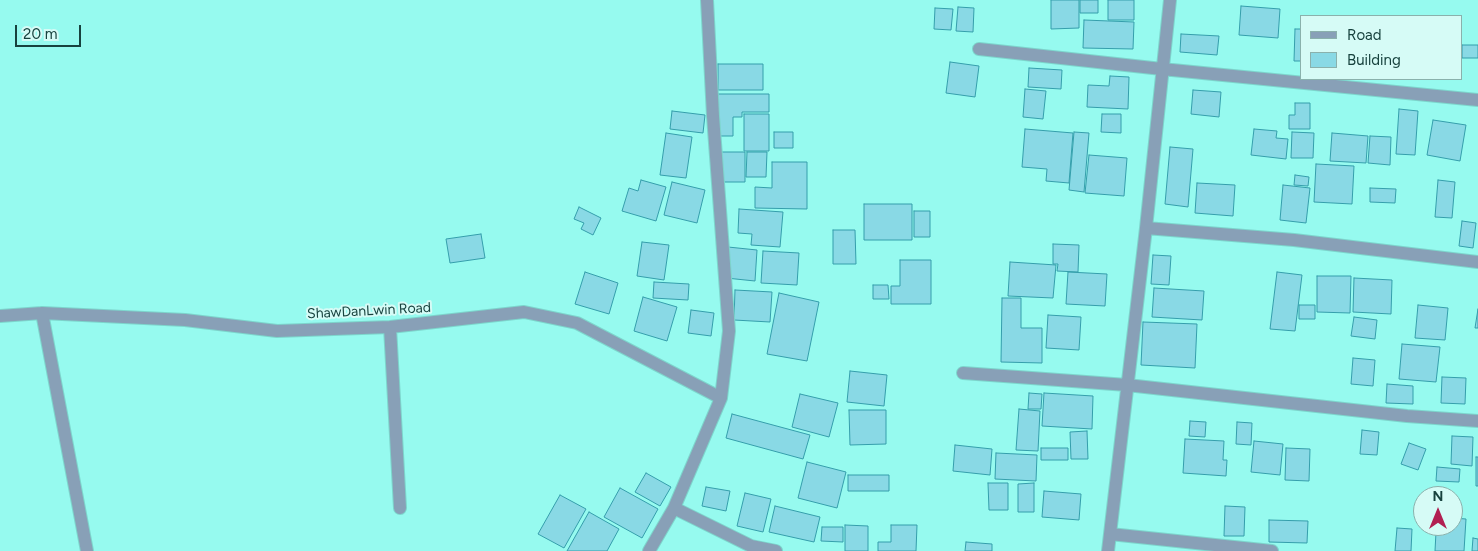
<!DOCTYPE html>
<style>
body{margin:0}
#map{position:relative;width:1478px;height:551px;overflow:hidden;background:#96faef;font-family:Figtree,sans-serif}
canvas{display:block}
.legend{position:absolute;left:1300px;top:15px;width:162px;height:65px;box-sizing:border-box;background:#d6fbf6;border:1px solid #8ab1ac;margin:0;padding:6px 9px;list-style:none;font-size:15px;color:#17423e}
.legend li{display:flex;align-items:center;gap:10px;height:25px}
.legend b{width:25px;border:1px solid #8ab1ac}
.north{position:absolute;left:1413px;top:486px;width:50px;height:50px;box-sizing:border-box;background:#d6fbf6;border:1px solid #8ab1ac;border-radius:50%;rotate:0deg;font-size:14px;font-weight:700;line-height:20px;text-align:center;color:#17423e}
.north::after{content:'';display:block;margin:auto;width:18px;height:22px;background:#b12052;clip-path:polygon(50% 0,100% 100%,50% 72%,0 100%)}
.scale{position:absolute;left:15px;top:25px;width:66px;height:22px;box-sizing:border-box;border:2px solid #17423e;border-top:0;padding-left:6px;font-size:15px;line-height:18px;white-space:nowrap;color:#17423e;-webkit-text-stroke:4px #d6fbf6;paint-order:stroke}
</style>
<div id="map">
<canvas width="1478" height="551"></canvas>
<ul class="legend">
<li><b style="height:6px;background:#88a0b7"></b>Road</li>
<li><b style="height:14px;background:#89d9e5"></b>Building</li>
</ul>
<div class="north">N</div>
<div class="scale">20 m</div>
</div>
<script>
const g = document.querySelector('canvas').getContext('2d');
g.lineJoin = 'round';
function fill(path, color) { g.fillStyle = color; g.fill(path, 'evenodd'); }
const toPath = rows => new Path2D(rows.map(r => 'M' + r).join(''));
function trace(path, color, width, dash) { g.strokeStyle = color; g.lineWidth = width; g.lineCap = dash ? 'butt' : 'round'; g.setLineDash(dash || []); g.stroke(path); }
function label(font, color, halo, rows, align = 'center') {
  g.font = font + ' Figtree,sans-serif'; g.lineWidth = 4; g.setLineDash([]); g.textBaseline = 'middle'; g.strokeStyle = halo; g.fillStyle = color; for (const [text, x, y, turn = 0] of rows) {
    g.save(); g.translate(x, y); g.rotate((+turn || 0) * Math.PI / 180); g.textAlign = isNaN(turn) ? turn : align; if (halo) g.strokeText(text, 0, 0); g.fillText(text, 0, 0); g.restore();
  }
}
const building = toPath([
 [1051,0,1079,0,1079,28,1051,29,1051,0],
 [1080,0,1098,0,1098,13,1080,13,1080,0],
 [1108,0,1134,0,1134,20,1108,20,1108,0],
 [1241,6,1280,9,1278,38,1239,35,1241,6],
 [958,7,974,8,973,32,956,31,958,7],
 [935,8,953,9,951,30,934,29,935,8],
 [1084,20,1134,22,1133,49,1083,48,1084,20],
 [1295,29,1302,29,1302,61,1294,61,1295,29],
 [1181,34,1219,36,1217,55,1180,52,1181,34],
 [1462,45,1478,45,1478,58,1462,58,1462,45],
 [950,62,979,66,975,97,946,93,950,62],
 [718,64,763,64,763,90,718,90,718,64],
 [1029,68,1062,70,1061,89,1028,87,1029,68],
 [1110,76,1129,77,1128,109,1087,107,1088,85,1109,86,1110,76],
 [1025,89,1046,91,1043,119,1023,117,1025,89],
 [1193,90,1221,92,1219,117,1191,114,1193,90],
 [718,94,769,94,769,112,742,112,742,117,733,117,733,136,718,136,718,94],
 [1295,103,1310,103,1310,129,1289,129,1289,115,1295,115,1295,103],
 [1399,109,1418,111,1415,155,1396,154,1399,109],
 [672,111,705,115,703,133,670,129,672,111],
 [744,114,769,114,769,151,744,151,744,114],
 [1102,114,1121,114,1121,133,1101,132,1102,114],
 [1433,120,1466,125,1460,161,1427,155,1433,120],
 [1025,129,1073,133,1069,183,1046,181,1047,169,1022,167,1025,129],
 [1254,129,1277,131,1276,138,1288,139,1286,159,1251,155,1254,129],
 [774,132,793,132,793,148,774,148,774,132],
 [1074,132,1089,133,1084,192,1069,190,1074,132],
 [1292,132,1314,133,1313,158,1291,158,1292,132],
 [666,133,692,137,686,178,660,175,666,133],
 [1332,133,1368,136,1366,163,1330,161,1332,133],
 [1370,136,1391,137,1390,165,1368,163,1370,136],
 [1170,147,1193,149,1188,207,1165,204,1170,147],
 [720,152,745,152,745,182,720,182,720,152],
 [747,152,767,152,766,177,746,177,747,152],
 [1089,155,1127,158,1124,196,1085,193,1089,155],
 [772,162,807,162,807,209,755,208,755,187,772,188,772,162],
 [1316,164,1354,166,1352,204,1314,202,1316,164],
 [1295,175,1309,177,1308,186,1294,185,1295,175],
 [641,180,666,187,656,221,622,211,629,188,638,191,641,180],
 [1438,180,1455,182,1452,218,1435,217,1438,180],
 [672,182,705,190,697,223,664,215,672,182],
 [1197,183,1235,185,1233,216,1195,213,1197,183],
 [1283,185,1310,188,1306,223,1280,220,1283,185],
 [1370,188,1396,189,1395,203,1370,202,1370,188],
 [864,204,912,204,912,240,864,240,864,204],
 [579,207,601,218,593,235,581,229,584,223,574,219,579,207],
 [739,209,783,212,780,247,751,245,752,234,738,233,739,209],
 [914,211,930,211,930,237,914,237,914,211],
 [1462,221,1476,223,1473,248,1459,246,1462,221],
 [833,230,855,230,856,264,833,264,833,230],
 [481,234,485,258,450,263,446,239,481,234],
 [642,242,669,245,664,280,637,276,642,242],
 [1053,244,1079,245,1078,272,1057,271,1058,264,1053,264,1053,244],
 [728,247,757,250,755,281,726,278,728,247],
 [763,251,799,253,797,285,761,283,763,251],
 [1153,255,1171,256,1169,285,1151,284,1153,255],
 [900,260,931,260,931,304,891,304,891,286,900,286,900,260],
 [1010,262,1056,265,1053,298,1008,296,1010,262],
 [585,272,618,283,609,314,575,304,585,272],
 [1068,272,1107,274,1105,306,1066,304,1068,272],
 [1277,272,1302,275,1295,331,1270,329,1277,272],
 [1317,276,1351,276,1350,313,1317,312,1317,276],
 [1354,278,1392,280,1391,314,1353,312,1354,278],
 [654,282,689,284,688,300,653,298,654,282],
 [873,285,888,285,889,299,873,299,873,285],
 [1154,288,1204,291,1202,320,1152,317,1154,288],
 [735,290,772,292,770,322,734,320,735,290],
 [779,293,819,302,807,361,767,354,779,293],
 [643,297,677,307,667,341,634,331,643,297],
 [1002,298,1021,298,1021,328,1042,328,1042,363,1001,362,1002,298],
 [1299,305,1315,305,1315,319,1299,319,1299,305],
 [1418,305,1448,308,1445,340,1415,338,1418,305],
 [1478,309,1478,328,1475,328,1478,309],
 [691,310,714,313,711,336,688,333,691,310],
 [1048,315,1081,317,1079,350,1046,348,1048,315],
 [1354,317,1377,320,1375,339,1351,336,1354,317],
 [1143,322,1197,324,1195,368,1141,365,1143,322],
 [1402,344,1440,347,1436,382,1399,379,1402,344],
 [1353,358,1375,360,1373,386,1351,384,1353,358],
 [850,371,887,375,884,406,847,402,850,371],
 [1442,377,1466,378,1465,404,1441,403,1442,377],
 [1387,384,1413,386,1413,404,1386,403,1387,384],
 [1029,393,1042,394,1041,409,1028,409,1029,393],
 [1044,393,1093,396,1092,429,1042,426,1044,393],
 [800,394,838,403,829,437,792,427,800,394],
 [1019,409,1040,411,1038,451,1016,450,1019,409],
 [849,410,886,410,886,444,850,445,849,410],
 [732,414,810,435,803,459,726,438,732,414],
 [1190,421,1206,422,1205,437,1189,436,1190,421],
 [1237,422,1252,423,1251,445,1236,444,1237,422],
 [1362,430,1379,432,1377,455,1360,454,1362,430],
 [1087,431,1088,459,1071,459,1070,432,1087,431],
 [1452,436,1473,437,1472,466,1451,464,1452,436],
 [1185,439,1224,441,1223,460,1227,460,1226,476,1183,473,1185,439],
 [1254,441,1283,444,1280,475,1251,472,1254,441],
 [1409,443,1426,449,1418,470,1401,464,1409,443],
 [955,445,992,449,990,475,953,471,955,445],
 [1041,448,1068,448,1068,460,1041,460,1041,448],
 [1286,448,1310,449,1309,481,1285,480,1286,448],
 [996,453,1037,455,1036,481,995,479,996,453],
 [1476,457,1478,457,1478,486,1476,486,1476,457],
 [807,462,846,472,837,508,798,498,807,462],
 [1437,467,1460,469,1459,482,1436,481,1437,467],
 [646,473,671,487,660,506,635,492,646,473],
 [848,475,889,475,889,491,848,491,848,475],
 [988,483,1008,483,1008,510,989,510,988,483],
 [1034,483,1034,512,1018,512,1018,484,1034,483],
 [706,487,730,491,726,511,702,506,706,487],
 [620,488,658,509,642,538,604,517,620,488],
 [1044,491,1081,494,1079,520,1042,517,1044,491],
 [745,493,771,499,763,532,737,526,745,493],
 [560,495,586,509,564,548,538,534,560,495],
 [775,506,820,517,814,542,769,532,775,506],
 [1225,506,1245,507,1244,536,1224,536,1225,506],
 [589,512,619,529,607,551,567,551,589,512],
 [1453,518,1466,519,1464,551,1435,551,1436,532,1426,531,1426,526,1453,526,1453,518],
 [1269,520,1308,521,1307,543,1269,542,1269,520],
 [845,525,868,526,868,551,845,551,845,525],
 [891,525,917,525,916,551,878,551,878,542,891,542,891,525],
 [822,527,843,527,843,542,821,541,822,527],
 [1397,528,1412,529,1411,551,1395,551,1397,528],
 [1473,538,1478,539,1478,551,1472,551,1473,538],
 [966,542,992,544,992,551,965,551,966,542]
]);
fill(building, '#89d9e5');
trace(building, '#359eab', 1);
const minor = toPath([
 [979,49,1162,69,1478,100],
 [1146,228,1294,240,1478,262],
 [42,313,87,551],
 [0,316,42,313,185,320,277,331,390,327,524,312,577,323,721,398],
 [390,327,400,508],
 [963,373,1127,385,1407,416,1478,421],
 [674,508,751,546,776,551],
 [1110,534,1272,551],
 [649,551,674,508,721,398,729,331,713,116,707,0],
 [1108,551,1146,228,1170,0]
]);
trace(minor, '#7dd5cc', 14);
trace(minor, '#88a0b7', 12);
label('14px', '#17423e', '#d6fbf6', [
 ["ShawDanLwin Road",369,311,-3]
]);
</script>
